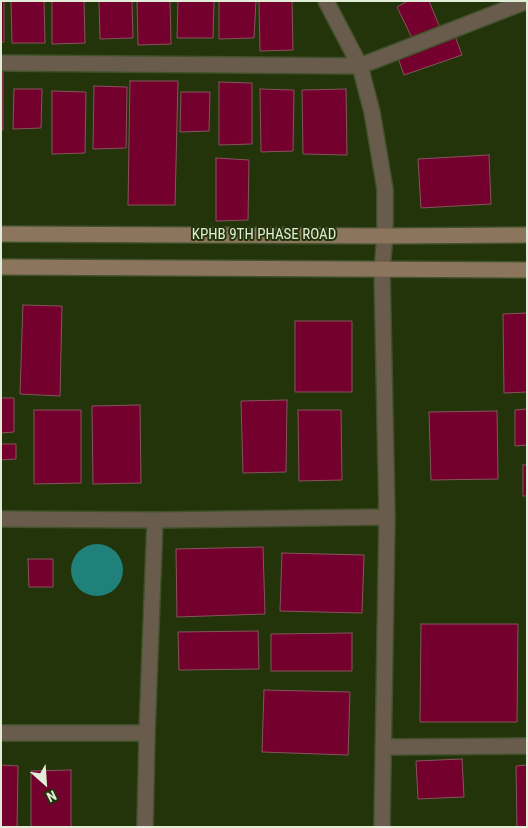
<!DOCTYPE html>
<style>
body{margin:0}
#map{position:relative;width:528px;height:828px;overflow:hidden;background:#23330a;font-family:"Roboto Condensed",sans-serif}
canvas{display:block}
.frame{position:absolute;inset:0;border:2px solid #e1edd6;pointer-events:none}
.north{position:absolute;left:20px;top:758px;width:50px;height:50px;-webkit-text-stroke:4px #23330a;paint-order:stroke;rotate:154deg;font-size:14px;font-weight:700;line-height:20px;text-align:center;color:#e1edd6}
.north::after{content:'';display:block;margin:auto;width:18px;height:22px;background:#e1edd6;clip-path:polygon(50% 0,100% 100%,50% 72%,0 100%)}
</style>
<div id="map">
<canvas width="528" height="828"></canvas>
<div class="frame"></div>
<div class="north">N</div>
</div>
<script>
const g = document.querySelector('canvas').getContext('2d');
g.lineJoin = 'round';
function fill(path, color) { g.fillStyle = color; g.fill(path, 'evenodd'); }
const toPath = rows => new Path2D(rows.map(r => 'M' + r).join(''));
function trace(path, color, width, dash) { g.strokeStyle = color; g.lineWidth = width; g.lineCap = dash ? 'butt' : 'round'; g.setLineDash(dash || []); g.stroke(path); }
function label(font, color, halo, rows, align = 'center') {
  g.font = font + ' "Roboto Condensed",sans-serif'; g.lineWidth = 4; g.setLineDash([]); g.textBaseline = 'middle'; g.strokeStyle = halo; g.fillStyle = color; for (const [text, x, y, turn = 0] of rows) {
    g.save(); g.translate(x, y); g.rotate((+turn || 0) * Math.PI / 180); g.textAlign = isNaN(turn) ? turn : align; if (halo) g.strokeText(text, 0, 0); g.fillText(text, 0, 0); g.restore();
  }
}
fill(toPath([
 '71 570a26 26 0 1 1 52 0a26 26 0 1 1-52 0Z'
]), '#20817b');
const building = toPath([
 [1,1,4,1,4,42,1,42,1,1],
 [11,1,44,1,45,43,12,43,11,1],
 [52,1,84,1,85,43,52,44,52,1],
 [99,1,132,1,133,38,100,39,99,1],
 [137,1,170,1,171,44,138,45,137,1],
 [178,1,214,1,213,38,177,38,178,1],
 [219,1,256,1,254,38,219,39,219,1],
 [259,1,292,1,293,50,260,51,259,1],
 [408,1,429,1,440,28,412,38,397,7,408,1],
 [455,36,462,55,404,75,397,55,455,36],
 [1,69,3,69,3,130,1,130,1,69],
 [130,81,178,81,175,205,128,205,130,81],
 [219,82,252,83,252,144,219,145,219,82],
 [94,86,127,87,126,148,93,149,94,86],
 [14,89,42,89,41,128,13,129,14,89],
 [260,89,294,90,293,151,261,152,260,89],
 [346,89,347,155,303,154,302,90,346,89],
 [52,91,86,92,85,153,52,154,52,91],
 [181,92,210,92,209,131,180,132,181,92],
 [489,155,491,204,421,208,418,159,489,155],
 [216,158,249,160,248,220,216,221,216,158],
 [23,305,62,306,60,396,20,394,23,305],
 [527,313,527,392,504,393,503,314,527,313],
 [295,321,352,321,352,392,295,392,295,321],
 [1,398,14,398,14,432,1,433,1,398],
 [287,400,286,472,243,473,241,401,287,400],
 [140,405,141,483,93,484,92,406,140,405],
 [527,409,527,445,515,446,515,410,527,409],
 [34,410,81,410,81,483,34,484,34,410],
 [298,410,341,410,342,480,299,481,298,410],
 [497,411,498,479,431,480,429,412,497,411],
 [1,444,16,444,16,459,1,460,1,444],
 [523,465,527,465,527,496,523,496,523,465],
 [263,547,265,614,177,617,176,549,263,547],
 [282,553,364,555,362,613,280,611,282,553],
 [28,559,53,559,53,587,29,587,28,559],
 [421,624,518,624,517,722,420,722,421,624],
 [258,631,259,669,179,670,178,632,258,631],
 [352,633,352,671,271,671,271,634,352,633],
 [264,690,350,692,348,755,262,752,264,690],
 [462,759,464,797,418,799,416,761,462,759],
 [1,765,18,766,17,827,1,827,1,765],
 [527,765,527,827,517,827,516,766,527,765],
 [71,770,71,827,31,827,31,771,71,770]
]);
fill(building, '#74002d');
trace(building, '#86555d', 1);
const street = toPath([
 [1,63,360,66,326,1],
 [387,517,382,269,385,236,385,189,372,112,360,66,527,1],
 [1,519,155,520,147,733],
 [155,520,387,517,382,827],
 [1,733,147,733,145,827],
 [383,747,527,746]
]);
const secondary = toPath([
 [1,234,385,236,527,235],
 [1,267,527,270]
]);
trace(street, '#41512b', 18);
trace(secondary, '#41512b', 18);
trace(street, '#6a5c4c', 15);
trace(secondary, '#8c755d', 15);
label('15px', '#e1edd6', '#23330a', [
 ["KPHB 9TH PHASE ROAD",264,235]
]);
</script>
